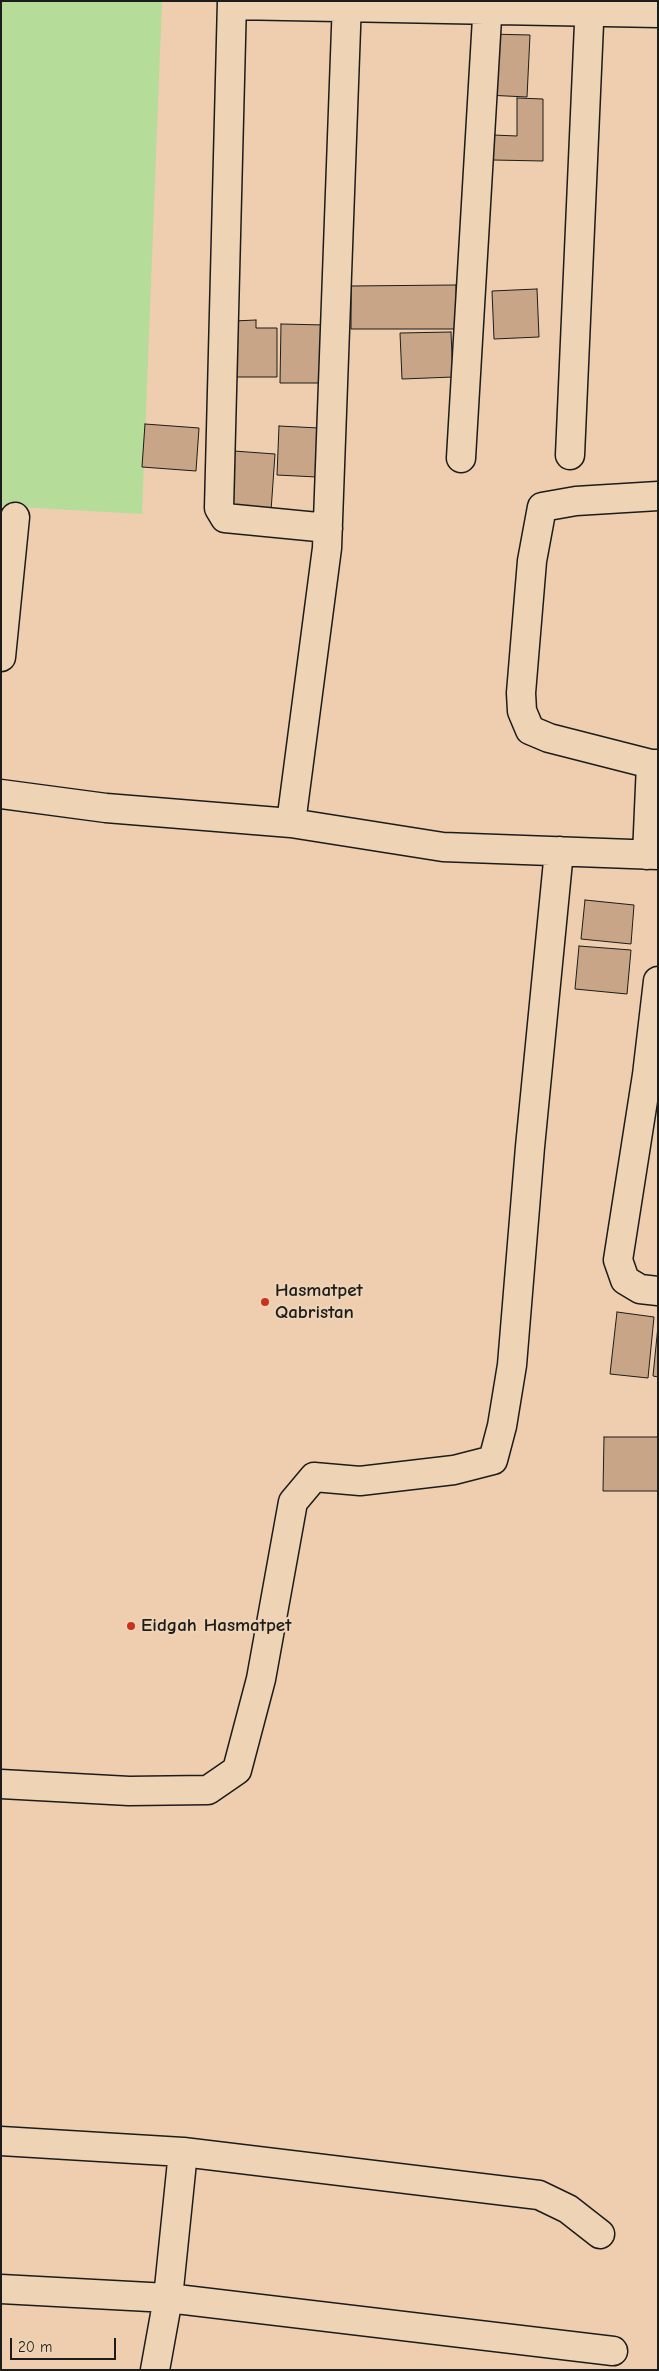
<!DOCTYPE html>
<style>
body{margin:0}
#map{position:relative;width:659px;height:2371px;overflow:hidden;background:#eeceae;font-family:"Comic Neue",sans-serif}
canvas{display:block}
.frame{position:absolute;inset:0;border:2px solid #1c1c1c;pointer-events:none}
.scale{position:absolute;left:10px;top:2338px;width:106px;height:22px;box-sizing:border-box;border:2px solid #1c1c1c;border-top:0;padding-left:6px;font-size:15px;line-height:18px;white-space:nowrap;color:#1c1c1c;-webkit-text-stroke:4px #eed3b5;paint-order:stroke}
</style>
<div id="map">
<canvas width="659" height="2371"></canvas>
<div class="frame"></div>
<div class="scale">20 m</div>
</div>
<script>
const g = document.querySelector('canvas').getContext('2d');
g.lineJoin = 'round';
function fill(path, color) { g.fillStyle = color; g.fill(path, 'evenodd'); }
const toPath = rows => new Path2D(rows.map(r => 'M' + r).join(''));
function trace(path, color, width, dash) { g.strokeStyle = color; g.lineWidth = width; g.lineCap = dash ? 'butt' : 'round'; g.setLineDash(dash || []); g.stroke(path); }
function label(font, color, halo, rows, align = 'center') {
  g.font = font + ' "Comic Neue",sans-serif'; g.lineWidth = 4.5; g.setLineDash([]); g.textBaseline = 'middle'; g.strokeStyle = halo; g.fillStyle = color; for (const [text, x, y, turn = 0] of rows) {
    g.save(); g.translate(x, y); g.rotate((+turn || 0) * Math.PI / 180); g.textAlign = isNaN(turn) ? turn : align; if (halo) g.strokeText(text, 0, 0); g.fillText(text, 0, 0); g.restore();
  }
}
fill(toPath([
 [1,1,162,1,142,514,1,506]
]), '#b5dc98');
const building = toPath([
 [489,34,530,35,527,97,486,95,489,34],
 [517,98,543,99,543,161,493,160,493,135,517,136,517,98],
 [456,285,457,329,351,329,351,286,456,285],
 [537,289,539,337,494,339,492,291,537,289],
 [256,320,256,328,277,328,277,377,235,377,234,321,256,320],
 [281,324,325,325,325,383,280,383,281,324],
 [451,332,453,377,402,379,400,333,451,332],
 [145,424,199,428,196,471,142,467,145,424],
 [279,426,319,428,317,477,277,475,279,426],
 [234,451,275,454,271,511,230,508,234,451],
 [585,900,634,905,631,944,581,939,585,900],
 [579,946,631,950,627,994,575,989,579,946],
 [617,1312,654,1317,648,1378,610,1374,617,1312],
 [658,1326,658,1377,653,1376,658,1326],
 [604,1437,658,1437,658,1491,603,1491,604,1437]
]);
fill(building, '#c7a586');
trace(building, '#1c1c1c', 1);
const minor = toPath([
 [232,1,219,508,225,518,328,528],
 [232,5,658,13],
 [570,455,590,1],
 [461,458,488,1],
 [658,496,576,501,542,507,532,561,521,693,522,711,530,730,549,738,651,764,658,764],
 [1,657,15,517],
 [1,794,106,808,291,823,443,847,658,855],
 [291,823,327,548,347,1],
 [647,855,651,764],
 [658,981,647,1075,618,1260,625,1280,640,1289,658,1291],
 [1,1784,129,1791,208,1790,237,1770,261,1679,293,1502,314,1477,360,1481,454,1470,493,1460,502,1426,512,1365,530,1147,559,851],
 [1,2141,183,2152],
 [1,2289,168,2298,613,2351],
 [155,2370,168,2298,183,2152,539,2195,568,2209,600,2234]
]);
trace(minor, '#1c1c1c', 31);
trace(minor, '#eed3b5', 28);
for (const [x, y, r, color] of [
 [265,1302,5,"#c8321e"],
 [131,1626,5,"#c8321e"]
]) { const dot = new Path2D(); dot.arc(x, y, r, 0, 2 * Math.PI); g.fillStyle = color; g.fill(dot); trace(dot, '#eed3b5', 2); }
label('bold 19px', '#1c1c1c', '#eed3b5', [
 ["Hasmatpet",275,1291],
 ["Qabristan",275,1313],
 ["Eidgah Hasmatpet",141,1626]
], 'left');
</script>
